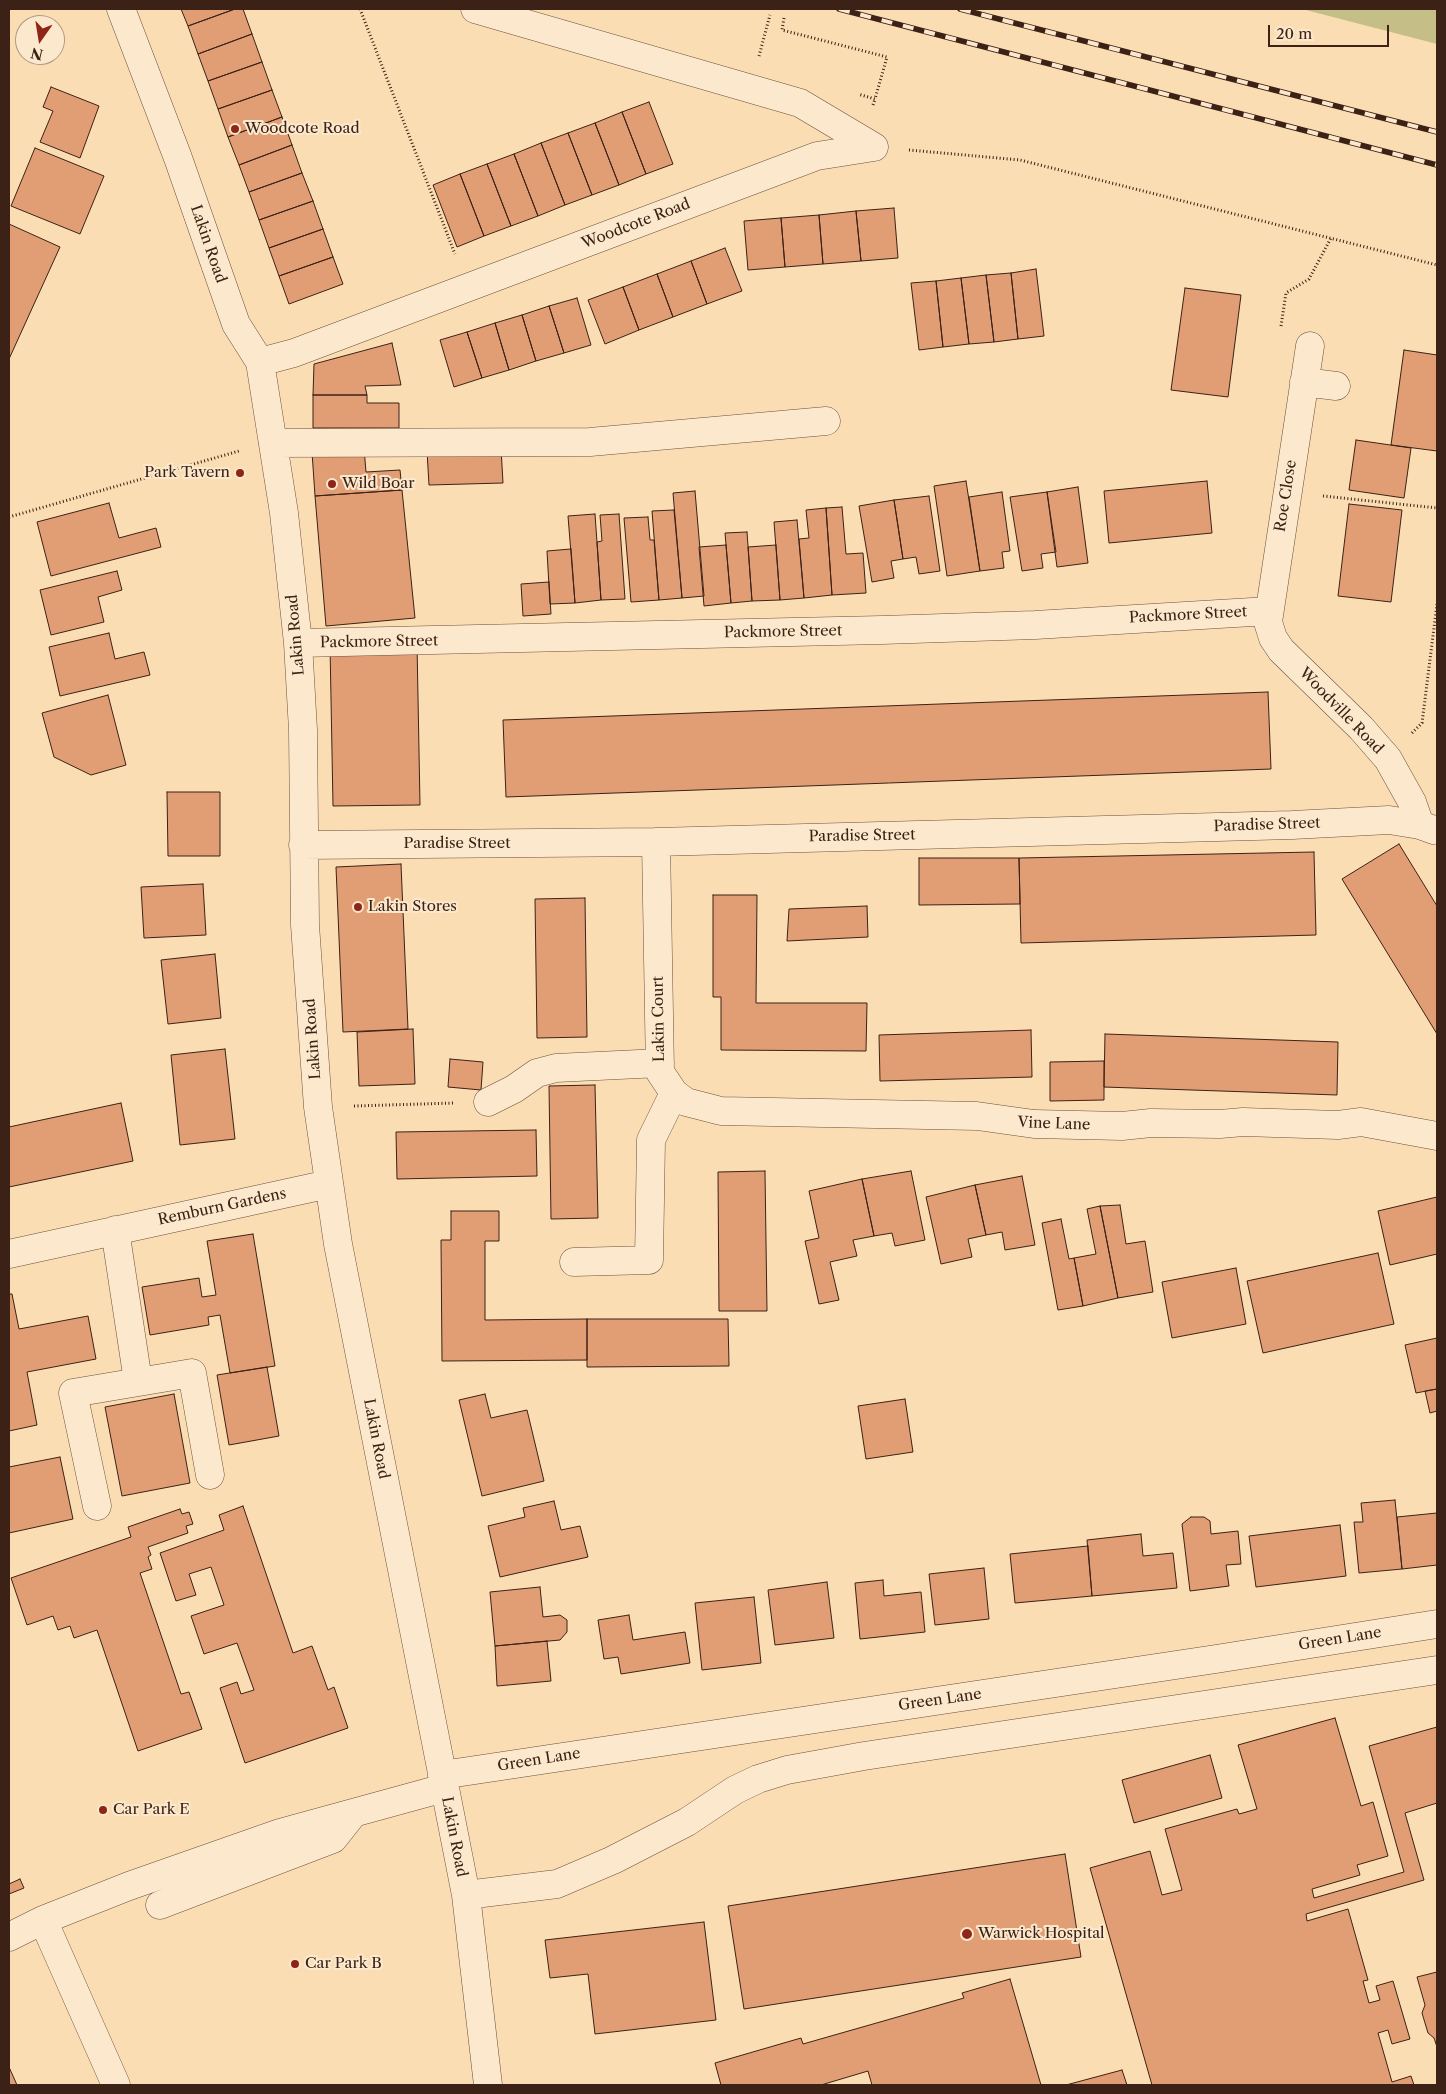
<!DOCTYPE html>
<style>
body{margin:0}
#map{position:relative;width:1446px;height:2094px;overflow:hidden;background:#faddb2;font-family:"Libre Caslon Text",serif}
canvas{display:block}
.frame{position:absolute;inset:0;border:10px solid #3c2116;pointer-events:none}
.north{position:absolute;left:15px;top:15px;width:50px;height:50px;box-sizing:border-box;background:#fce9cd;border:1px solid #af9984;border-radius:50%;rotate:193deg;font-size:14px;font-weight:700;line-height:20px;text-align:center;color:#3c2116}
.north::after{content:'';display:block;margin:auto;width:18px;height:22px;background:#8f2418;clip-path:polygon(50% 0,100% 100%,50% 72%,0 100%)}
.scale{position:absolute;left:1268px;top:25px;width:121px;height:22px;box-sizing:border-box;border:2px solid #3c2116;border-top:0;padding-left:6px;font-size:15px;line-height:18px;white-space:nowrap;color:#3c2116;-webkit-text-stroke:4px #fce9cd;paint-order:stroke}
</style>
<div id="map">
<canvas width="1446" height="2094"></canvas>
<div class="frame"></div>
<div class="north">N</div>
<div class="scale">20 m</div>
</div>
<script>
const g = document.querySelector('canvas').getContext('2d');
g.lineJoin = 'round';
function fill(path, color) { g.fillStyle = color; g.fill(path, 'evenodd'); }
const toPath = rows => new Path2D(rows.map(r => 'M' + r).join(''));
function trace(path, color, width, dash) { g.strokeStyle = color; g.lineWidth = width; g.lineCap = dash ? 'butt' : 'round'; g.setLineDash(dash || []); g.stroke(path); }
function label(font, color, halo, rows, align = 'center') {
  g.font = font + ' "Libre Caslon Text",serif'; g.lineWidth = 4; g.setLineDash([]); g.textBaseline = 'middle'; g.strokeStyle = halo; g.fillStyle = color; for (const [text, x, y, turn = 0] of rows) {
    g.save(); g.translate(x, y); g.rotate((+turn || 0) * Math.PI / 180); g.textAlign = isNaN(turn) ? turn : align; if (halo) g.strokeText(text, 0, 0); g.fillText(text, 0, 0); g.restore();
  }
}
fill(toPath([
 [1302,9,1437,9,1437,44]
]), '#c6be87');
const building = toPath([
 [181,9,235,9,188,26,181,9],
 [235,9,243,9,252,34,198,54,188,26,235,9],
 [252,34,262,62,208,81,198,54,252,34],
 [262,62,272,90,218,109,208,81,262,62],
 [51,87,99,106,80,158,40,142,53,111,43,107,51,87],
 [272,90,282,117,228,137,218,109,272,90],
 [649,102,673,164,646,174,622,112,649,102],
 [622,112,646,174,619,185,595,123,622,112],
 [282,117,292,145,239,165,228,137,282,117],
 [595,123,619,185,592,195,568,133,595,123],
 [568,133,592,195,565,205,541,143,568,133],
 [541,143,565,205,538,216,514,154,541,143],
 [292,145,302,173,249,192,239,165,292,145],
 [35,148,104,176,80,234,11,206,35,148],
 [514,154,538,216,511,226,487,164,514,154],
 [487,164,511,226,484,236,460,174,487,164],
 [302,173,313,201,259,220,249,192,302,173],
 [460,174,484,236,457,247,433,185,460,174],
 [313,201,323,229,269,248,259,220,313,201],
 [894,208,898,258,861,261,856,211,894,208],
 [856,211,861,261,823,264,819,215,856,211],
 [819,215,823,264,785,267,781,218,819,215],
 [781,218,785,267,748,270,744,221,781,218],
 [9,224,60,247,9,359,9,224],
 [323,229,333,257,279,276,269,248,323,229],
 [725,248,742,291,707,304,691,261,725,248],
 [333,257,343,284,289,304,279,276,333,257],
 [691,261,707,304,673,317,657,274,691,261],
 [1036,269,1044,336,1018,339,1011,273,1036,269],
 [1011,273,1018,339,994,342,986,275,1011,273],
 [657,274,673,317,639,330,623,287,657,274],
 [986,275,994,342,969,344,961,278,986,275],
 [961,278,969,344,943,347,936,281,961,278],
 [936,281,943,347,919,350,911,283,936,281],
 [623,287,639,330,605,344,588,300,623,287],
 [1185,288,1241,295,1228,397,1171,390,1185,288],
 [577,298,591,345,564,353,549,306,577,298],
 [549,306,564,353,536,361,522,315,549,306],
 [522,315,536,361,509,370,495,323,522,315],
 [495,323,509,370,482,378,467,332,495,323],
 [467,332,482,378,454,387,440,340,467,332],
 [392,343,401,385,365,386,367,395,313,395,314,364,392,343],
 [1404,350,1437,355,1437,451,1391,445,1404,350],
 [313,395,367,395,367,403,399,403,399,428,313,428,313,395],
 [1356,440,1411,448,1404,498,1349,490,1356,440],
 [364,448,366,472,400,470,402,490,315,496,312,452,364,448],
 [501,448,503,483,429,485,427,451,501,448],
 [966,481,980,571,947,576,934,486,966,481],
 [1207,481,1212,533,1109,543,1104,491,1207,481],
 [1078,487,1088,563,1057,567,1047,492,1078,487],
 [402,490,415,618,326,626,315,496,402,490],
 [695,491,704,596,682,598,673,493,695,491],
 [1002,492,1010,551,1002,552,1004,568,980,571,969,497,1002,492],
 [1047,492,1056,552,1041,554,1043,568,1022,571,1010,497,1047,492],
 [929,496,940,571,919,574,916,557,903,559,894,500,929,496],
 [894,500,903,559,891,561,894,578,872,582,859,506,894,500],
 [109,503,119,538,156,528,161,547,51,576,37,522,109,503],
 [1349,504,1402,510,1391,602,1338,596,1349,504],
 [842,507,846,554,863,553,866,593,832,595,826,508,842,507],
 [826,508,832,595,804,598,799,539,809,538,806,510,826,508],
 [674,510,682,598,659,600,652,511,674,510],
 [595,514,601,600,575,603,568,516,595,514],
 [619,514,625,599,601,600,597,542,602,541,600,515,619,514],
 [648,517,650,540,654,540,659,600,631,602,624,518,648,517],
 [797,520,804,598,780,600,774,522,797,520],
 [747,532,752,601,731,603,725,533,747,532],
 [726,545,731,603,704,606,699,547,726,545],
 [776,545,780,600,752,601,748,547,776,545],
 [571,549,575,603,550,604,547,551,571,549],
 [117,571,122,590,98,597,104,622,51,635,40,590,117,571],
 [549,582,551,614,523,616,521,584,549,582],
 [109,633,115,659,144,652,150,675,60,696,49,647,109,633],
 [417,643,420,805,333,806,330,645,417,643],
 [1268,692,1271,769,506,797,503,720,1268,692],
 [108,695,126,765,91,775,54,757,42,713,108,695],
 [167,792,220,792,220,856,168,856,167,792],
 [1399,844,1437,906,1437,1034,1342,879,1399,844],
 [1314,852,1316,935,1021,943,1019,858,1314,852],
 [919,858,1019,858,1020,904,919,905,919,858],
 [401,864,408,1029,343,1032,336,867,401,864],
 [203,884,206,935,144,938,141,887,203,884],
 [713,895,757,895,756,1003,867,1003,866,1051,721,1050,721,997,713,997,713,895],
 [585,898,587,1037,537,1038,535,899,585,898],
 [867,906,868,937,787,941,789,909,867,906],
 [215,954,221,1018,168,1024,161,960,215,954],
 [413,1029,415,1084,359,1086,357,1032,413,1029],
 [1031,1030,1032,1077,880,1081,879,1035,1031,1030],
 [1105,1034,1338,1042,1337,1095,1104,1087,1105,1034],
 [225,1049,235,1139,180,1145,171,1055,225,1049],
 [450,1059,483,1062,481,1090,448,1087,450,1059],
 [1104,1061,1104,1100,1050,1101,1050,1062,1104,1061],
 [595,1085,598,1218,551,1219,549,1086,595,1085],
 [121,1103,133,1161,9,1187,9,1127,121,1103],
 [536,1130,537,1176,397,1179,396,1132,536,1130],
 [765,1171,767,1311,719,1311,718,1172,765,1171],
 [911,1171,925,1240,895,1246,892,1233,874,1236,862,1179,911,1171],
 [1022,1176,1035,1245,1005,1250,1002,1232,986,1235,975,1185,1022,1176],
 [862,1179,874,1236,853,1240,857,1256,830,1262,839,1300,819,1304,805,1241,819,1238,809,1191,862,1179],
 [975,1185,986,1235,968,1239,972,1257,941,1264,926,1197,975,1185],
 [1437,1197,1437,1254,1390,1265,1378,1211,1437,1197],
 [1120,1205,1126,1244,1145,1241,1153,1292,1118,1298,1100,1206,1120,1205],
 [1100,1206,1118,1298,1083,1306,1074,1258,1096,1254,1087,1209,1100,1206],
 [451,1211,499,1211,499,1241,485,1241,485,1320,587,1319,587,1360,442,1361,441,1240,451,1240,451,1211],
 [1061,1219,1069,1259,1074,1258,1083,1306,1058,1310,1042,1223,1061,1219],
 [253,1234,275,1366,230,1373,220,1315,208,1317,209,1325,150,1335,142,1287,199,1278,202,1297,216,1295,207,1241,253,1234],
 [1378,1253,1394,1324,1263,1353,1247,1281,1378,1253],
 [1236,1268,1246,1324,1172,1338,1162,1282,1236,1268],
 [9,1294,12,1294,19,1329,88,1316,96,1359,27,1372,37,1425,9,1431,9,1294],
 [587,1319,728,1319,729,1366,587,1367,587,1319],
 [1437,1338,1437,1389,1416,1393,1405,1345,1437,1338],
 [267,1367,279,1436,229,1445,217,1375,267,1367],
 [1437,1389,1437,1411,1430,1413,1425,1391,1437,1389],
 [174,1394,190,1483,122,1496,105,1407,174,1394],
 [485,1394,491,1418,527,1410,544,1481,482,1496,459,1400,485,1394],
 [905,1399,913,1452,866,1459,858,1406,905,1399],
 [60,1457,73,1519,9,1533,9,1467,60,1457],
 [1395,1500,1402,1569,1359,1573,1354,1522,1363,1522,1361,1503,1395,1500],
 [554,1501,561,1530,580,1526,588,1557,500,1577,488,1526,525,1517,523,1508,554,1501],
 [243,1506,293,1653,312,1646,328,1690,334,1687,348,1728,245,1763,220,1688,237,1682,241,1694,254,1690,237,1643,204,1654,191,1616,224,1605,211,1567,189,1574,196,1595,176,1601,160,1553,224,1530,219,1515,243,1506],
 [180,1509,182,1514,189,1512,193,1524,186,1526,188,1533,148,1547,151,1555,148,1557,152,1569,140,1573,181,1694,189,1692,202,1729,138,1751,97,1630,74,1638,70,1626,58,1630,53,1616,27,1625,11,1578,131,1537,128,1527,180,1509],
 [1437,1513,1437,1565,1402,1569,1397,1517,1437,1513],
 [1191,1517,1204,1517,1210,1521,1211,1534,1238,1531,1241,1564,1226,1565,1229,1586,1190,1591,1182,1524,1191,1517],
 [1340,1525,1346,1576,1256,1587,1249,1536,1340,1525],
 [1141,1534,1143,1556,1173,1553,1177,1588,1092,1596,1087,1540,1141,1534],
 [1088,1546,1092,1596,1015,1603,1010,1554,1088,1546],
 [984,1568,989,1619,935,1625,929,1574,984,1568],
 [883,1580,884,1596,921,1592,925,1632,860,1639,855,1583,883,1580],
 [827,1582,834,1638,775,1645,768,1590,827,1582],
 [540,1587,543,1617,560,1615,567,1620,567,1632,560,1640,495,1646,490,1592,540,1587],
 [754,1597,761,1663,702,1670,695,1603,754,1597],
 [629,1615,633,1640,685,1632,690,1663,621,1674,618,1657,604,1659,598,1620,629,1615],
 [547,1641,551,1681,497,1686,495,1646,547,1641],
 [1335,1718,1361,1806,1373,1802,1388,1856,1357,1865,1360,1875,1312,1889,1314,1898,1404,1872,1369,1746,1437,1727,1437,1803,1405,1813,1424,1880,1306,1914,1307,1921,1348,1909,1368,1980,1363,1981,1369,2003,1380,2000,1376,1986,1393,1981,1410,2039,1392,2044,1388,2030,1378,2033,1392,2082,1411,2076,1414,2085,1152,2085,1090,1868,1150,1851,1162,1895,1182,1890,1165,1829,1237,1809,1239,1814,1257,1809,1238,1745,1335,1718],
 [1210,1755,1222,1798,1134,1823,1122,1780,1210,1755],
 [1065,1854,1081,1957,744,2009,728,1906,1065,1854],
 [20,1879,24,1888,9,1894,9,1884,20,1879],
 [704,1922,716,2020,595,2034,588,1974,550,1978,545,1940,704,1922],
 [1437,1972,1437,2047,1434,2038,1428,2033,1422,2013,1425,2005,1417,1977,1437,1972],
 [1010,1979,1041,2085,872,2085,868,2071,821,2085,721,2085,715,2063,801,2038,803,2044,964,1998,962,1993,1010,1979],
 [9,2067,17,2085,9,2085,9,2067],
 [1122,2070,1127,2085,1066,2085,1122,2070]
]);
fill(building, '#e19e75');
trace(building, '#3c2116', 1);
const minor = toPath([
 [121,9,178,158,236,324,260,362,284,513,298,643,303,730,305,925,318,1107,338,1244,466,1895,488,2085],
 [475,9,800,103,874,147],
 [1310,346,1268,622,1273,638,1281,650,1361,728,1388,759,1412,802,1420,825,1434,830],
 [260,362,294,353,817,156,874,147],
 [1304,382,1336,386],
 [273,443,590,442,826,421],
 [298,643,882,630,1035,625,1269,611],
 [303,845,656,842,1292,825,1389,820,1420,825],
 [674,1093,686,1102,721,1111,977,1116,1034,1124,1122,1126,1151,1123,1220,1124,1243,1122,1338,1125,1361,1122,1437,1136],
 [488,1102,514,1089,537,1073,556,1068,660,1063],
 [115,1230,138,1381],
 [9,1254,329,1184],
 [574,1262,649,1260,651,1140,674,1093,660,1072,656,842],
 [97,1506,73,1393,192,1373,210,1475],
 [442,1775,1216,1659,1437,1624],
 [466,1895,557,1884,613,1860,687,1822,735,1790,758,1779,787,1770,864,1756,1437,1670],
 [160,1905,333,1839,352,1815],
 [43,1920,116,2085],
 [9,1937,43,1920,129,1886,280,1833,444,1788]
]);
trace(minor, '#6c503d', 29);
trace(toPath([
 [360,9,455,254],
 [784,18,782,30,887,57,875,99,858,94],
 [759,56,770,15],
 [873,105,875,99],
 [909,150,1020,160,1437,265],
 [1281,326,1286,293,1309,279,1331,238],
 [1323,496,1437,508],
 [9,517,239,451],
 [1412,733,1422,723,1437,604],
 [354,1106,455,1103]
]), '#3c2116', 3, [1, 2.5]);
trace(minor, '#fce9cd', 28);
const rail = toPath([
 [839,9,1437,165],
 [960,9,1437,132]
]);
trace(rail, '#3c2116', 5.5);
trace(rail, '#fce9cd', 4, [11]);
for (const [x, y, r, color] of [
 [235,129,5,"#8f2418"],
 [240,473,5,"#8f2418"],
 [332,484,5,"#8f2418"],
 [358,907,5,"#8f2418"],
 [103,1810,5,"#8f2418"],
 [967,1934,6,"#8f2418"],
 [295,1964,5,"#8f2418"]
]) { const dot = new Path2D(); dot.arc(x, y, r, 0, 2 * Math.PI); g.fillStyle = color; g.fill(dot); trace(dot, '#fce9cd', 2); }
label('15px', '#3c2116', '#fce9cd', [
 ["Woodcote Road",245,129],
 ["Park Tavern",230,473,"right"],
 ["Wild Boar",342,484],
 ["Lakin Stores",368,907],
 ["Car Park E",113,1810],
 ["Warwick Hospital",978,1934],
 ["Car Park B",305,1964]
], 'left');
label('15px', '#3c2116', '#fce9cd', [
 ["Woodcote Road",636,224,-21],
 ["Lakin Road",208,244,71],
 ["Roe Close",1286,496,-81],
 ["Packmore Street",1188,615,-3],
 ["Packmore Street",783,632,-1],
 ["Lakin Road",296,635,-95],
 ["Packmore Street",379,642,-1],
 ["Woodville Road",1341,711,46],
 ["Paradise Street",1267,825,-2],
 ["Paradise Street",862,836,-1],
 ["Paradise Street",457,844],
 ["Lakin Court",659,1019,-91],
 ["Lakin Road",313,1039,-94],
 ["Vine Lane",1054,1124,2],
 ["Remburn Gardens",222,1207,-12],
 ["Lakin Road",376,1439,79],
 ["Green Lane",1340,1639,-9],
 ["Green Lane",940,1700,-8],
 ["Green Lane",539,1760,-9],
 ["Lakin Road",454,1837,79]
]);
</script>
